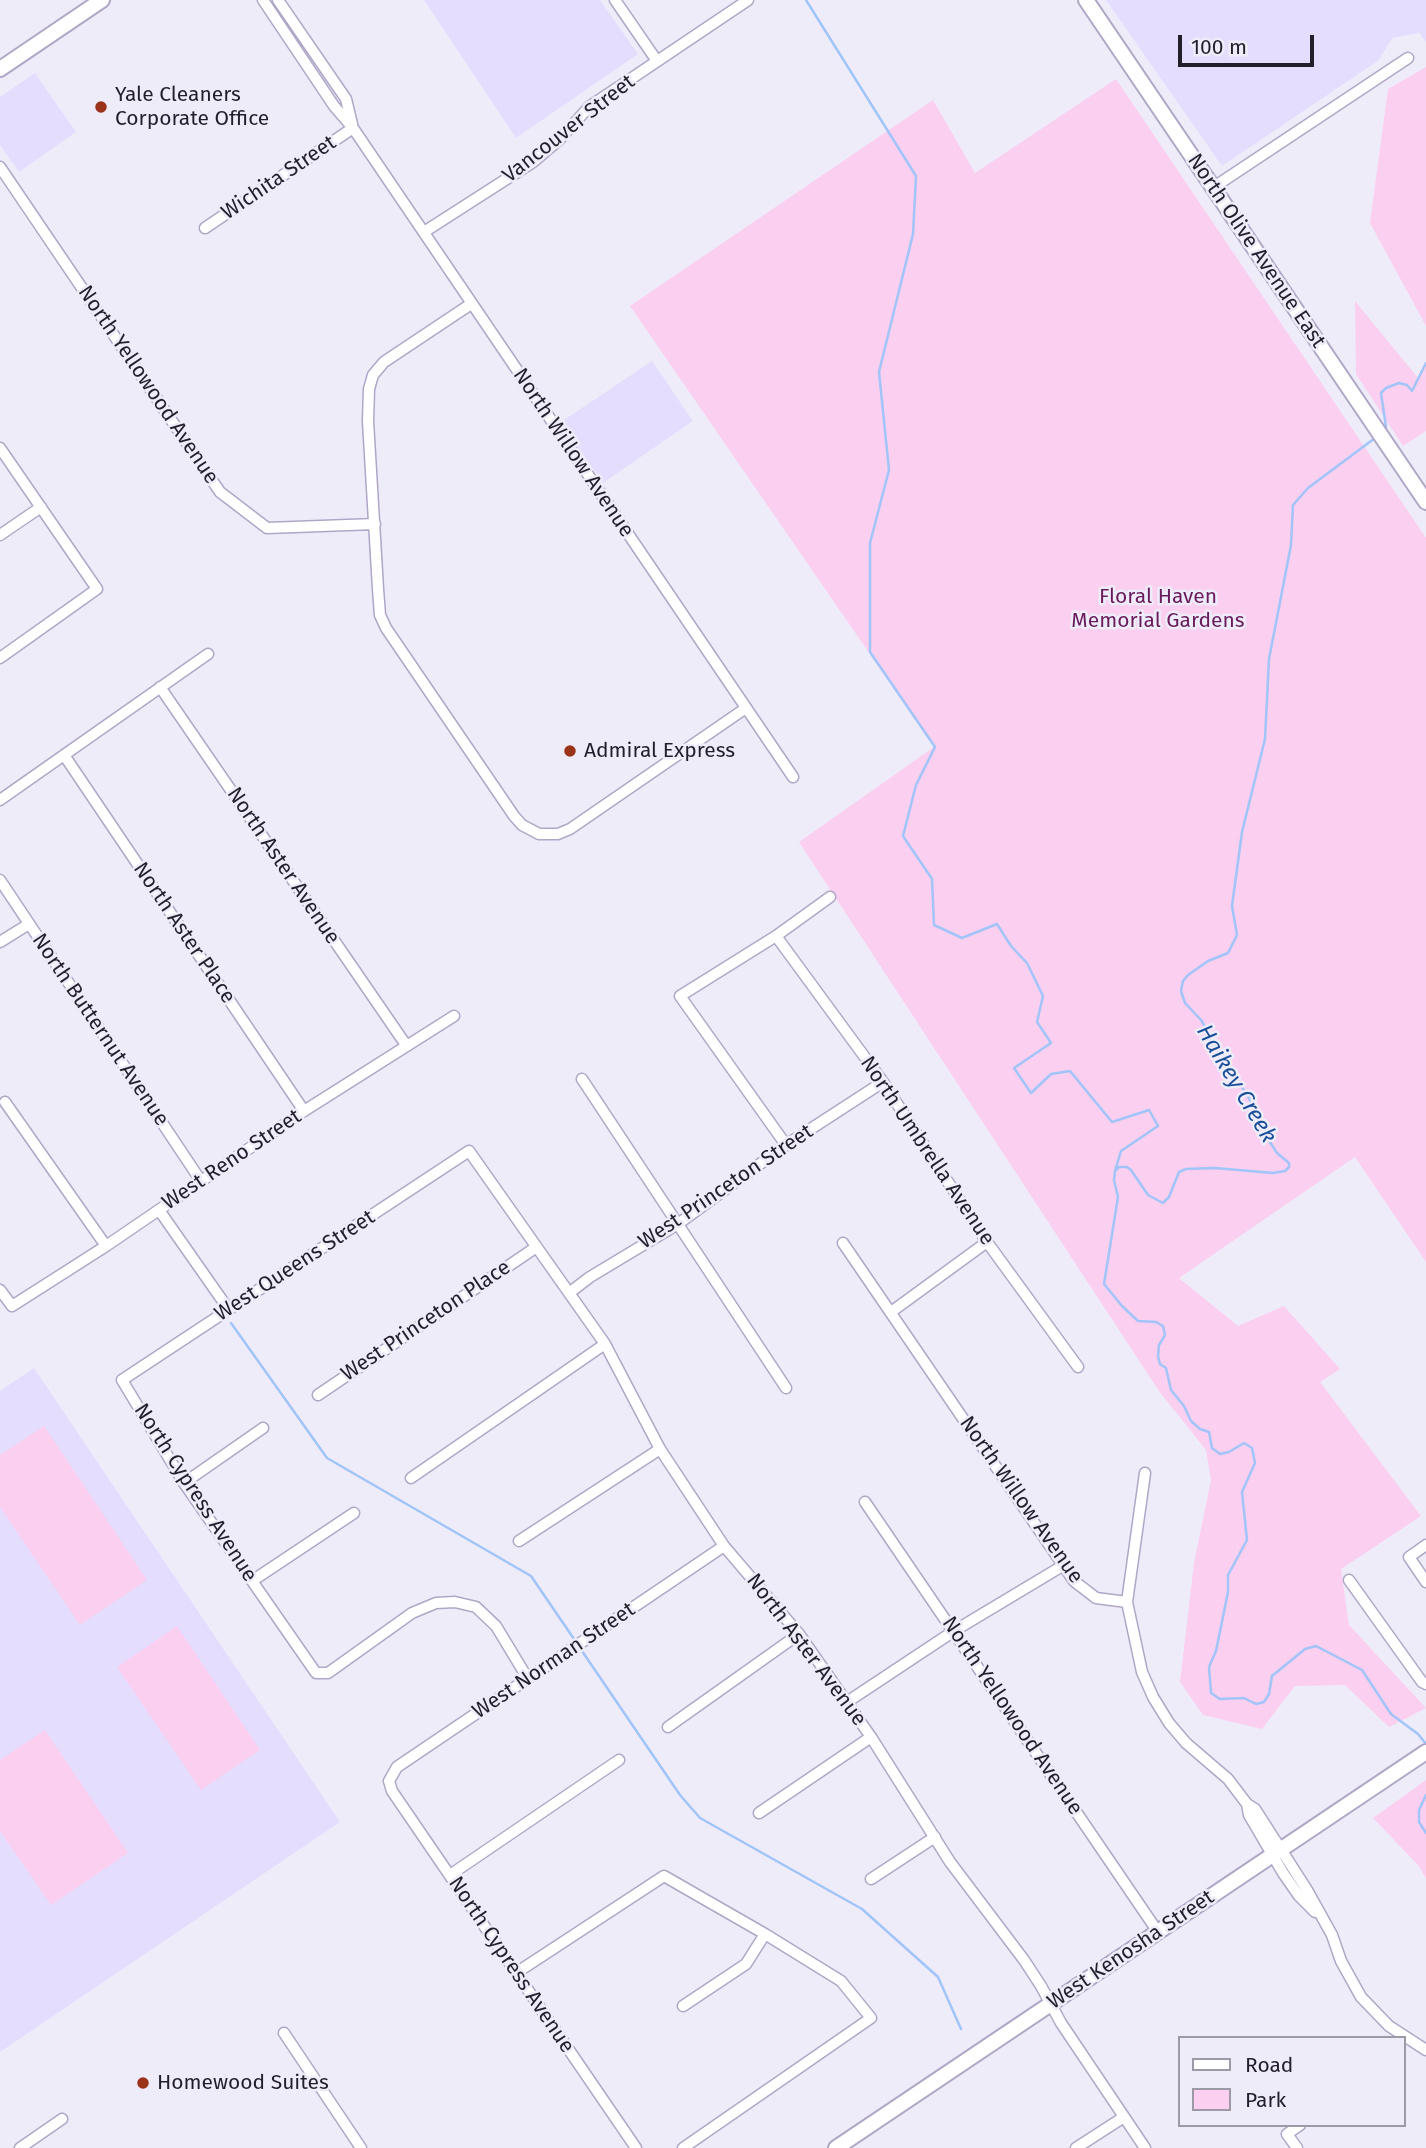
<!DOCTYPE html>
<style>
body{margin:0}
#map{position:relative;width:1426px;height:2148px;overflow:hidden;background:#efecfa;font-family:"Fira Sans",sans-serif}
canvas{display:block}
.legend{position:absolute;left:1178px;top:2036px;width:228px;height:91px;box-sizing:border-box;background:#efecfa;border:2px solid #9d9aa7;margin:0;padding:9px 12px;list-style:none;font-size:21px;color:#221e2a}
.legend li{display:flex;align-items:center;gap:14px;height:35px}
.legend b{width:35px;border:2px solid #9d9aa7}
.scale{position:absolute;left:1178px;top:35px;width:136px;height:32px;box-sizing:border-box;border:4px solid #221e2a;border-top:0;padding-left:9px;font-size:21px;line-height:24px;white-space:nowrap;color:#221e2a;-webkit-text-stroke:5px #efecfa;paint-order:stroke}
</style>
<div id="map">
<canvas width="1426" height="2148"></canvas>
<ul class="legend">
<li><b style="height:9px;background:#fff"></b>Road</li>
<li><b style="height:19px;background:#fbcfef"></b>Park</li>
</ul>
<div class="scale">100 m</div>
</div>
<script>
const g = document.querySelector('canvas').getContext('2d');
g.lineJoin = 'round';
function fill(path, color) { g.fillStyle = color; g.fill(path, 'evenodd'); }
const toPath = rows => new Path2D(rows.map(r => 'M' + r).join(''));
function trace(path, color, width, dash) { g.strokeStyle = color; g.lineWidth = width; g.lineCap = dash ? 'butt' : 'round'; g.setLineDash(dash || []); g.stroke(path); }
function label(font, color, halo, rows, align = 'center') {
  g.font = font + ' "Fira Sans",sans-serif'; g.lineWidth = 5; g.setLineDash([]); g.textBaseline = 'middle'; g.strokeStyle = halo; g.fillStyle = color; for (const [text, x, y, turn = 0] of rows) {
    g.save(); g.translate(x, y); g.rotate((+turn || 0) * Math.PI / 180); g.textAlign = isNaN(turn) ? turn : align; if (halo) g.strokeText(text, 0, 0); g.fillText(text, 0, 0); g.restore();
  }
}
fill(toPath([
 [424,0,600,0,638,54,516,138],
 [1106,0,1426,0,1426,42,1419,33,1392,38,1379,60,1222,166],
 [35,73,76,132,19,172,0,145,0,97],
 [652,361,693,421,603,483,561,422],
 [34,1368,340,1822,0,2052,0,1391]
]), '#e5ddfe');
fill(toPath([
 [1426,67,1426,326,1370,223,1388,89],
 [1116,79,1426,538,1426,1262,1355,1157,1179,1278,1238,1326,1284,1306,1340,1369,1320,1382,1421,1516,1341,1569,1349,1625,1426,1708,1389,1727,1345,1685,1295,1686,1262,1729,1203,1715,1180,1682,1194,1563,1211,1480,1206,1450,1159,1391,799,842,934,747,630,306,933,100,975,173],
 [1355,301,1418,378,1426,363,1426,431,1403,446,1356,374],
 [44,1426,147,1580,80,1625,0,1507,0,1455],
 [177,1626,260,1750,201,1790,117,1667],
 [45,1730,128,1853,51,1905,0,1831,0,1760],
 [1426,1780,1426,1878,1418,1865,1373,1818]
]), '#fbcfef');
trace(toPath([
 [806,0,916,176,913,234,879,372,889,470,870,543,870,652,935,747,916,785,903,836,932,879,934,925,962,938,997,924,1011,946,1027,963,1043,996,1037,1022,1051,1043,1014,1068,1031,1093,1051,1074,1070,1071,1112,1122,1149,1110,1158,1126,1121,1151,1115,1171],
 [1383,432,1386,427,1381,393,1386,388,1399,383,1407,385,1412,391,1426,363],
 [1375,438,1308,488,1293,505,1291,545,1269,659,1265,739,1242,832,1232,906,1237,935,1228,953,1208,961,1188,975,1183,981,1181,991,1185,1003,1201,1020,1212,1038,1214,1051,1220,1065,1234,1074,1253,1105,1263,1123,1266,1136,1277,1153,1289,1163,1289,1167,1285,1171,1273,1173,1215,1168,1186,1169,1179,1172,1169,1197,1163,1203,1148,1195,1131,1170,1127,1167,1119,1167,1115,1171,1114,1180,1118,1197,1104,1284,1122,1306,1138,1321,1156,1322,1163,1326,1165,1335,1159,1345,1158,1356,1160,1364,1166,1368,1171,1390,1184,1406,1191,1421,1200,1429,1209,1432,1212,1448,1220,1454,1229,1452,1244,1443,1252,1448,1255,1463,1242,1492,1247,1540,1228,1575,1228,1592,1216,1651,1209,1667,1211,1693,1220,1699,1244,1698,1256,1704,1264,1702,1269,1694,1272,1676,1305,1649,1316,1646,1362,1670,1391,1714,1418,1734,1426,1744],
 [231,1323,327,1458,531,1576,574,1639],
 [582,1651,680,1795,700,1818,862,1909,938,1977,961,2029],
 [1426,1795,1419,1810,1419,1822,1426,1833]
]), '#a1c4f9', 2.5);
const street = toPath([
 [263,0,334,106,353,128,793,777],
 [278,0,346,99,352,124],
 [615,0,657,61],
 [0,167,220,492,267,528,375,524],
 [1214,187,1408,58],
 [205,228,353,128],
 [424,232,533,162,560,139,589,107,748,0],
 [471,304,384,362,373,375,369,389,368,421,378,589,380,615,386,628,514,816,522,825,539,834,558,834,570,829,746,708],
 [0,448,97,589,0,658],
 [0,535,41,507],
 [160,687,406,1045],
 [64,755,304,1111],
 [0,800,208,654],
 [0,880,201,1181],
 [776,936,883,1082,987,1242,1078,1367],
 [0,942,29,924],
 [582,1079,786,1388],
 [5,1102,106,1246],
 [786,1145,680,996,776,936,830,897],
 [159,1210,229,1310],
 [843,1243,1074,1581,1096,1598,1127,1602],
 [0,1290,12,1306,106,1246,304,1111,454,1016],
 [569,1293,590,1277,678,1224,786,1145,883,1082],
 [891,1312,987,1242],
 [318,1395,535,1248],
 [1145,1473,1127,1602,1142,1672,1153,1697,1169,1723,1186,1743,1228,1779,1247,1804,1255,1809,1307,1890,1332,1935,1341,1961,1361,1997,1389,2026,1426,2050],
 [411,1478,605,1344],
 [184,1483,263,1428],
 [865,1502,1158,1932],
 [519,1541,660,1449],
 [1426,1545,1409,1557,1426,1582],
 [1349,1580,1422,1682,1426,1684],
 [252,1581,354,1513],
 [528,1679,496,1626,476,1607,455,1602,436,1603,412,1613,328,1673,316,1673,184,1483,122,1380,469,1151,605,1344,660,1449,724,1546,799,1634,871,1737,950,1862,1024,1960,1041,1986,1061,2023,1145,2148],
 [847,1702,954,1631,1064,1565],
 [668,1727,799,1634],
 [1247,1804,1249,1815,1283,1873,1299,1896,1315,1912],
 [759,1813,871,1737],
 [450,1875,619,1760],
 [871,1879,935,1837],
 [516,1973,664,1876,765,1934,841,1981,871,2018,683,2148],
 [683,2006,746,1964,765,1934],
 [284,2033,361,2148],
 [20,2148,62,2119],
 [636,2148,392,1791,389,1781,397,1767,724,1546],
 [1076,2148,1124,2117],
 [1297,2148,1287,2134,1300,2125]
]);
const secondary = toPath([
 [1086,0,1426,502],
 [0,69,102,0]
]);
const primary = toPath([
 [836,2148,1426,1752]
]);
trace(street, '#b0a7c7', 13);
trace(secondary, '#b0a7c7', 18);
trace(primary, '#b0a7c7', 18);
trace(street, '#fff', 10);
trace(secondary, '#fff', 14);
trace(primary, '#fff', 14);
for (const [x, y, r, color] of [
 [101,107,7,"#9b331a"],
 [570,751,7,"#9b331a"],
 [143,2083,7,"#9b331a"]
]) { const dot = new Path2D(); dot.arc(x, y, r, 0, 2 * Math.PI); g.fillStyle = color; g.fill(dot); trace(dot, '#efecfa', 2.5); }
label('21px', '#221e2a', '#efecfa', [
 ["Yale Cleaners",115,95],
 ["Corporate Office",115,119],
 ["Admiral Express",584,751],
 ["Homewood Suites",157,2083]
], 'left');
label('21px', '#221e2a', '#efecfa', [
 ["Vancouver Street",569,129,-38],
 ["Wichita Street",279,178,-34],
 ["North Olive Avenue East",1256,251,56],
 ["North Yellowood Avenue",148,385,56],
 ["North Willow Avenue",573,453,56],
 ["North Aster Avenue",283,866,56],
 ["North Aster Place",184,933,56],
 ["North Butternut Avenue",100,1030,56],
 ["North Umbrella Avenue",927,1151,56],
 ["West Reno Street",232,1160,-34],
 ["West Princeton Street",726,1187,-34],
 ["West Queens Street",295,1266,-33],
 ["West Princeton Place",426,1321,-34],
 ["North Cypress Avenue",195,1493,57],
 ["North Willow Avenue",1021,1500,55],
 ["North Aster Avenue",806,1650,53],
 ["West Norman Street",554,1661,-34],
 ["North Yellowood Avenue",1012,1716,56],
 ["West Kenosha Street",1131,1950,-34],
 ["North Cypress Avenue",511,1965,56]
]);
label('21px', '#6a1b5c', '#efecfa', [
 ["Floral Haven",1158,597],
 ["Memorial Gardens",1158,621]
]);
label('italic 23px', '#1a4e99', '#efecfa', [
 ["Haikey Creek",1236,1084,59]
]);
</script>
